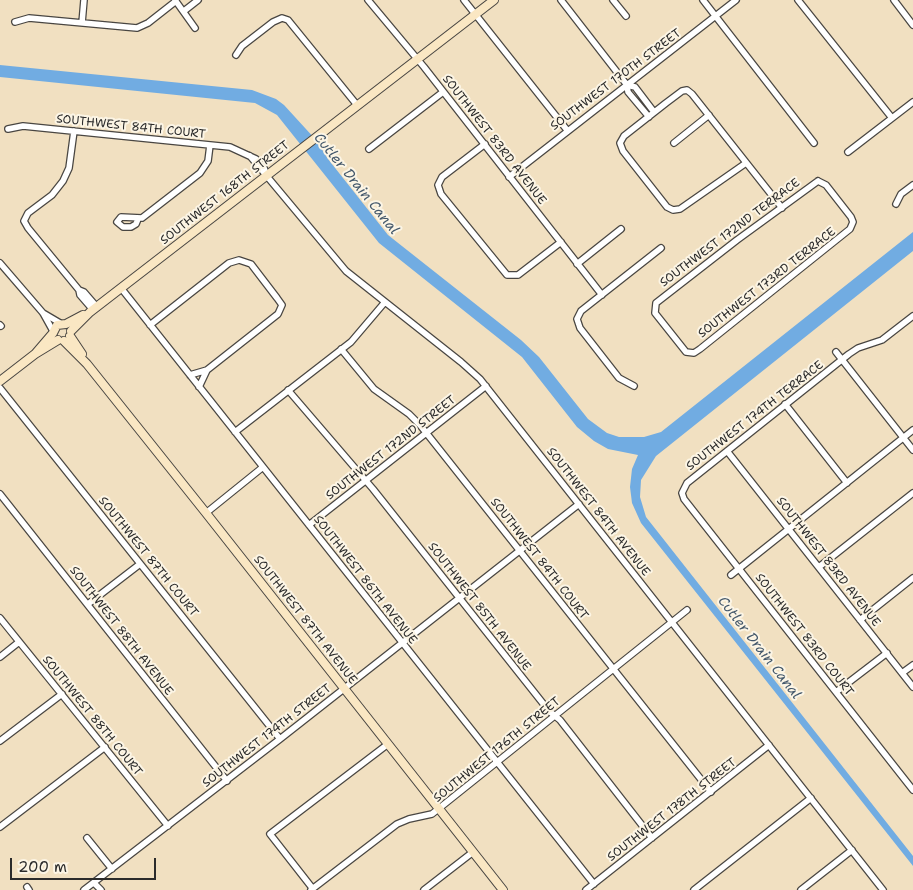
<!DOCTYPE html>
<style>
body{margin:0}
#map{position:relative;width:913px;height:890px;overflow:hidden;background:#f1e0c1;font-family:"Shantell Sans",sans-serif}
canvas{display:block}
.scale{position:absolute;left:10px;top:858px;width:146px;height:22px;box-sizing:border-box;border:2px solid #2b2b2b;border-top:0;padding-left:6px;font-size:15px;line-height:18px;white-space:nowrap;color:#2b2b2b;-webkit-text-stroke:4px #fcf5e5;paint-order:stroke}
</style>
<div id="map">
<canvas width="913" height="890"></canvas>
<div class="scale">200 m</div>
</div>
<script>
const g = document.querySelector('canvas').getContext('2d');
g.lineJoin = 'round';
function fill(path, color) { g.fillStyle = color; g.fill(path, 'evenodd'); }
const toPath = rows => new Path2D(rows.map(r => 'M' + r).join(''));
function trace(path, color, width, dash) { g.strokeStyle = color; g.lineWidth = width; g.lineCap = dash ? 'butt' : 'round'; g.setLineDash(dash || []); g.stroke(path); }
function label(font, color, halo, rows, align = 'center') {
  g.font = font + ' "Shantell Sans",sans-serif'; g.lineWidth = 4; g.setLineDash([]); g.textBaseline = 'middle'; g.strokeStyle = halo; g.fillStyle = color; for (const [text, x, y, turn = 0] of rows) {
    g.save(); g.translate(x, y); g.rotate((+turn || 0) * Math.PI / 180); g.textAlign = isNaN(turn) ? turn : align; if (halo) g.strokeText(text, 0, 0); g.fillText(text, 0, 0); g.restore();
  }
}
fill(toPath([
 [0,65,252,90,276,99,284,105,316,140,328,159,388,235,521,340,539,357,588,419,607,433,619,437,644,437,661,432,913,232,913,251,656,456,641,480,640,497,646,517,913,856,913,866,641,523,632,503,630,487,632,469,638,455,608,449,594,441,577,427,522,357,379,243,277,115,255,103,0,77]
]), '#71ace2');
const street = toPath([
 [175,0,195,28],
 [368,0,424,67,602,295],
 [464,0,567,130],
 [561,0,627,85,628,92,649,117],
 [613,0,626,16],
 [703,0,814,143],
 [798,0,892,118],
 [894,0,913,25],
 [184,11,198,0],
 [15,22,29,18,137,28,148,23,176,1],
 [82,23,84,0],
 [236,55,242,46,273,22,282,18,288,20,357,105],
 [627,85,635,87,654,112],
 [8,129,23,126,230,147,256,159,264,168,267,176],
 [74,131,69,168,63,181,52,195,28,213,24,221,28,228,79,290,80,295,93,310],
 [674,143,709,115],
 [485,144,442,177,438,185,441,194,507,275,518,275,561,242],
 [369,149,443,92],
 [848,152,913,102],
 [250,156,346,271,461,362,480,379,883,890],
 [746,163,680,209,673,210,667,207,623,151,620,143,624,136,666,103,682,91,687,90,692,94,782,208],
 [509,177,736,0],
 [818,181,826,185,851,217,853,222,850,229,700,349,694,353,686,352,655,313,656,303,737,240,818,181],
 [896,204,901,194,913,185],
 [138,219,136,224,131,227,123,227,117,222,121,217,142,218,200,173,208,161,210,145],
 [0,263,43,313,53,331],
 [577,264,621,229],
 [121,288,594,884],
 [79,290,84,292,97,307],
 [43,313,60,323],
 [913,316,882,340,858,348,849,354,687,483,682,493,684,499,913,790],
 [0,325,1,326],
 [150,325,229,263,239,260,251,264,277,298,282,305,278,314,207,370,199,387],
 [341,349,374,389,409,414,420,425,711,792],
 [836,352,913,450],
 [190,375,207,370],
 [634,386,619,378,580,328,577,319,581,311,661,248],
 [0,388,280,739],
 [288,390,373,489,549,711,560,720,652,838],
 [785,404,847,483],
 [235,432,351,342,385,302],
 [727,451,913,687],
 [0,494,227,781],
 [206,513,263,467],
 [309,525,486,386],
 [819,567,913,493],
 [731,575,913,430],
 [88,604,140,564],
 [0,618,168,826],
 [860,620,913,578],
 [0,657,19,642],
 [902,673,913,665],
 [836,692,887,653],
 [0,741,62,694],
 [0,827,105,747],
 [87,838,112,869],
 [94,883,101,890],
 [27,887,29,890],
 [313,889,270,834,388,744],
 [84,890,280,739,579,504],
 [311,890,397,824,409,819,432,814,687,610],
 [424,890,473,852],
 [586,890,769,745],
 [694,890,811,798],
 [801,890,852,850]
]);
const secondary = toPath([
 [71,331,90,312,494,0],
 [70,336,82,354],
 [64,341,87,364,206,513,503,890],
 [35,354,53,333,57,325,66,324,83,315],
 [0,381,35,354,58,340]
]);
trace(street, '#494642', 8);
trace(secondary, '#494642', 10);
trace(street, '#fff', 5.5);
trace(secondary, '#fae7c3', 8);
label('12px', '#2b2b2b', '#fcf5e5', [
 ["SOUTHWEST 170TH STREET",616,80,-37],
 ["SOUTHWEST 84TH COURT",131,127,6],
 ["SOUTHWEST 83RD AVENUE",494,140,52],
 ["SOUTHWEST 168TH STREET",225,193,-38],
 ["SOUTHWEST 172ND TERRACE",730,233,-37],
 ["SOUTHWEST 173RD TERRACE",767,283,-38],
 ["SOUTHWEST 174TH TERRACE",755,416,-38],
 ["SOUTHWEST 172ND STREET",391,448,-38],
 ["SOUTHWEST 84TH AVENUE",598,512,52],
 ["SOUTHWEST 87TH COURT",148,557,51],
 ["SOUTHWEST 84TH COURT",539,559,52],
 ["SOUTHWEST 83RD AVENUE",828,562,52],
 ["SOUTHWEST 86TH AVENUE",365,580,52],
 ["SOUTHWEST 85TH AVENUE",479,607,52],
 ["SOUTHWEST 87TH AVENUE",305,620,52],
 ["SOUTHWEST 88TH AVENUE",121,631,52],
 ["SOUTHWEST 83RD COURT",804,635,52],
 ["SOUTHWEST 88TH COURT",92,716,51],
 ["SOUTHWEST 174TH STREET",267,736,-38],
 ["SOUTHWEST 176TH STREET",497,750,-39],
 ["SOUTHWEST 178TH STREET",672,810,-38]
]);
label('italic 14px', '#44586b', '#fcf5e5', [
 ["Cutler Drain Canal",356,184,51],
 ["Cutler Drain Canal",759,648,52]
]);
</script>
